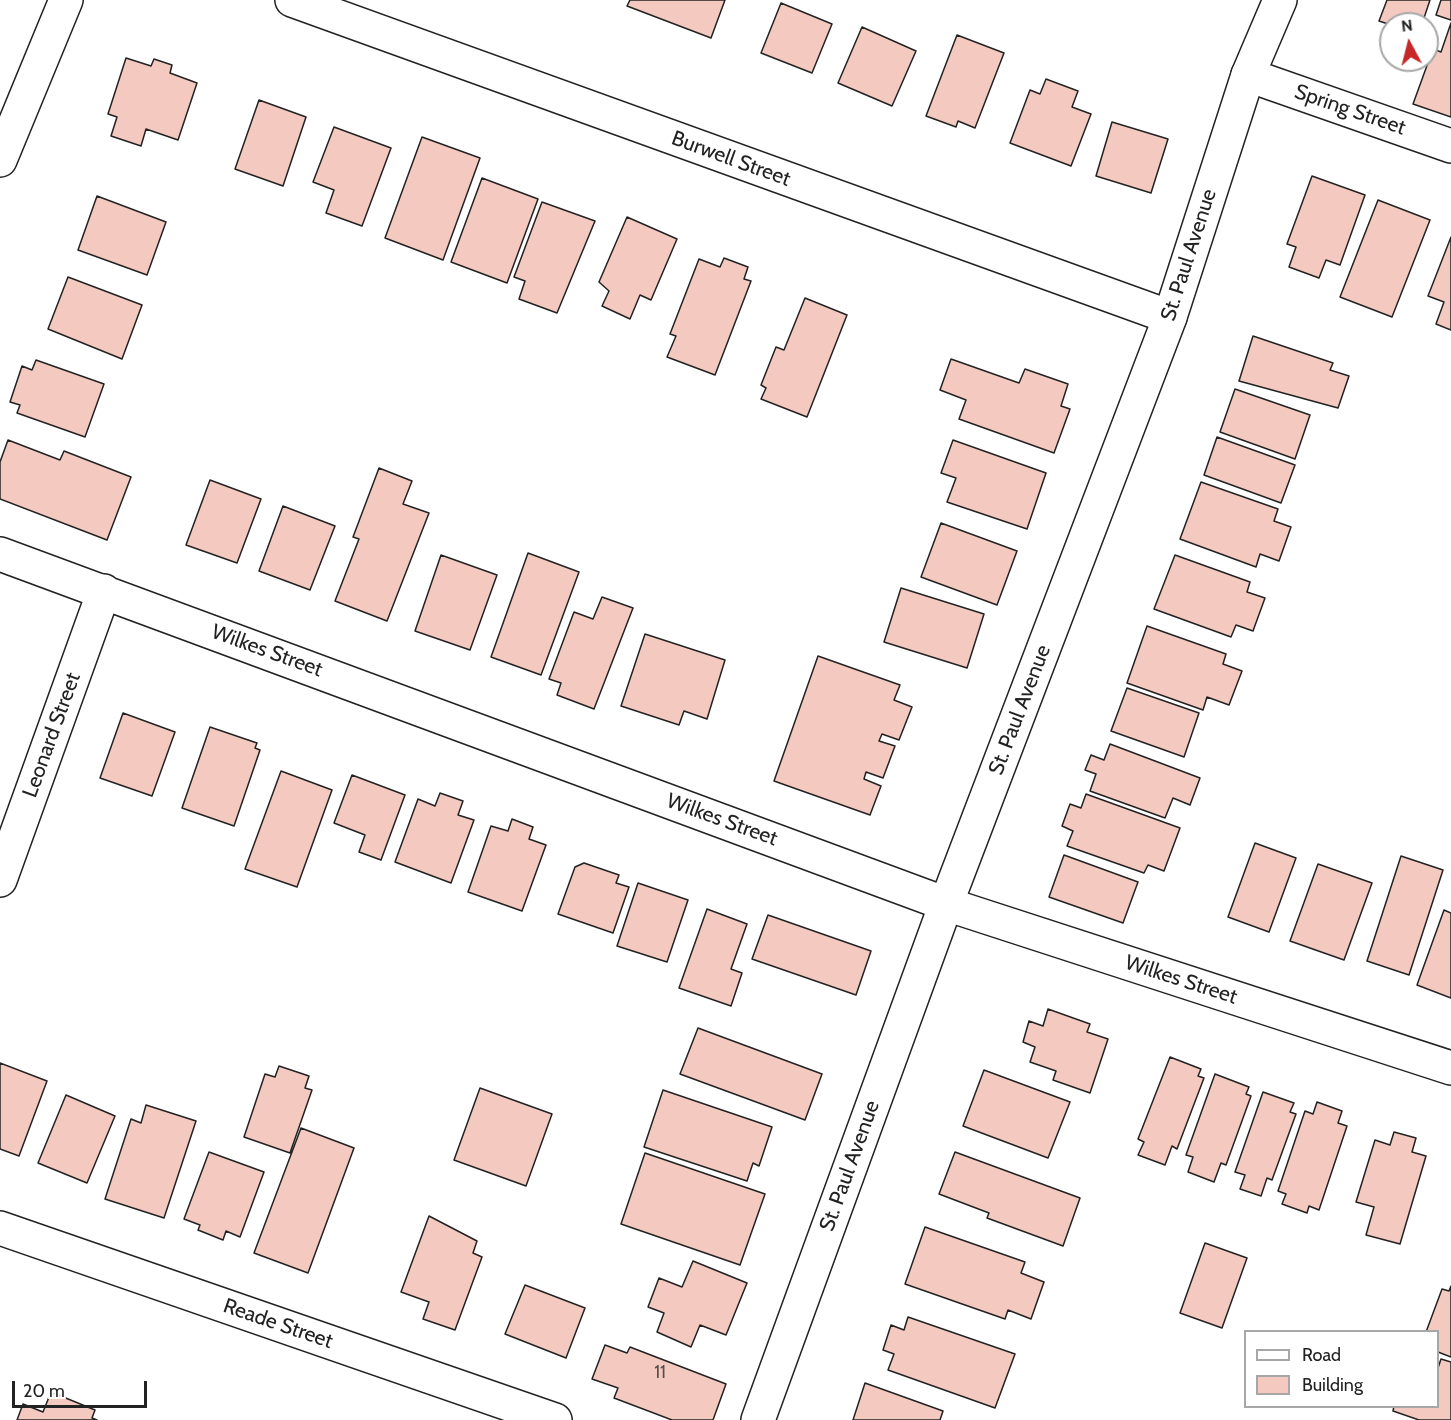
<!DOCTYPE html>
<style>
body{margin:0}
#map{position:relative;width:1451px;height:1420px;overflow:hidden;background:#fff;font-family:Cabin,sans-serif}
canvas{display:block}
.legend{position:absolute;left:1244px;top:1330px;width:195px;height:78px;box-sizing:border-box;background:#fff;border:2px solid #a7a7a7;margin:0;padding:8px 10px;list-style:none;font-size:18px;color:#222}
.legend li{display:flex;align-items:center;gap:12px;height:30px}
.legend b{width:30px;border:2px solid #a7a7a7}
.north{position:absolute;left:1379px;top:12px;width:60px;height:60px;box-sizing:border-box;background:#fff;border:2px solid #a7a7a7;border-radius:50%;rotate:353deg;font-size:16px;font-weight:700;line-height:24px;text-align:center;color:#222}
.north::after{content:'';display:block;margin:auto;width:21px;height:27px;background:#c62828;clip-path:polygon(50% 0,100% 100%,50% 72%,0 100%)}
.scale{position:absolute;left:12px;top:1381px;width:135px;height:27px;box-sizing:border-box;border:3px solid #222;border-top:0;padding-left:8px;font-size:18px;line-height:21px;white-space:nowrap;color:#222;-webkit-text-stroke:4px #fff;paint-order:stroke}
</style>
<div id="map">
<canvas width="1451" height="1420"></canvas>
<ul class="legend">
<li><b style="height:8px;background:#fff"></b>Road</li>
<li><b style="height:16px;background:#f3c9c0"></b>Building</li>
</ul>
<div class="north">N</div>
<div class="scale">20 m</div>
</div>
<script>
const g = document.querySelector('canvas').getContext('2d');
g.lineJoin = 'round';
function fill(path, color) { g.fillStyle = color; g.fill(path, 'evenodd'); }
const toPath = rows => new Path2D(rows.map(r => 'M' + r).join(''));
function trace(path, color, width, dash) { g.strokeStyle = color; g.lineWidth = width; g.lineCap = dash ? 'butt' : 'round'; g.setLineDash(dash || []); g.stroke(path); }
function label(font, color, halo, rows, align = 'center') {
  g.font = font + ' Cabin,sans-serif'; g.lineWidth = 4.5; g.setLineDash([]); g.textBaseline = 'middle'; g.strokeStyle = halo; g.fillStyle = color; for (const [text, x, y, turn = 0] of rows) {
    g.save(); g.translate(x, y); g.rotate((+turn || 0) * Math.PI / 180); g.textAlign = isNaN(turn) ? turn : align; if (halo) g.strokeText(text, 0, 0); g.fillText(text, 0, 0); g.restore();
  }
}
const building = toPath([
 [630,0,725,0,711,38,627,6,630,0],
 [1387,0,1430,0,1422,24,1391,25,1379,21,1387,0],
 [1441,0,1451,0,1451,20,1436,15,1441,0],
 [781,3,832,24,812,73,761,53,781,3],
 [1451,23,1451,117,1413,104,1433,49,1441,52,1451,23],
 [862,27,916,51,892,106,838,83,862,27],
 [957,35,1004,53,975,128,958,121,956,127,926,116,957,35],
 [126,58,151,66,154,59,172,65,170,73,197,83,178,140,146,129,141,146,111,136,117,117,108,114,126,58],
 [1046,79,1078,91,1072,107,1091,114,1071,166,1010,143,1030,90,1040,94,1046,79],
 [259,100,306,117,283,186,235,169,259,100],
 [1112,122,1168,139,1151,193,1096,176,1112,122],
 [334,127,391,148,362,226,326,213,334,190,313,182,334,127],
 [422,137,480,158,443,260,385,238,422,137],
 [1312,176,1365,195,1340,265,1326,260,1319,278,1289,267,1296,247,1287,244,1312,176],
 [482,178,538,199,507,283,451,262,482,178],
 [97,196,166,222,147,275,78,250,97,196],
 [1378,200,1430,220,1392,317,1340,297,1378,200],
 [542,202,595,221,557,313,519,299,525,281,514,277,542,202],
 [627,217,677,239,651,300,640,295,630,319,602,306,609,291,599,282,627,217],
 [1451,237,1451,330,1436,324,1444,302,1428,296,1451,237],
 [724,258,748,267,744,279,751,281,715,375,667,357,676,336,670,334,699,259,720,267,724,258],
 [68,277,142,305,122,359,48,329,68,277],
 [805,298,847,315,807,417,761,399,766,388,761,385,776,347,784,350,805,298],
 [1253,336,1333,363,1330,370,1349,376,1338,408,1239,381,1253,336],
 [951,359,1019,383,1025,369,1068,384,1061,406,1070,409,1054,453,959,419,966,400,940,390,951,359],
 [36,360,104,384,85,437,17,413,20,405,10,402,22,366,32,370,36,360],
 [1235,389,1310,415,1295,459,1220,432,1235,389],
 [1217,437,1295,465,1281,503,1204,475,1217,437],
 [8,440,60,460,64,451,131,477,107,540,0,499,0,462,8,440],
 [953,440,1046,473,1027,529,947,502,956,478,941,473,953,440],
 [379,468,412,481,403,504,429,513,387,621,335,601,359,539,353,537,379,468],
 [210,480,261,499,237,563,186,545,210,480],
 [1201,482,1278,509,1274,521,1291,527,1279,561,1260,554,1256,567,1180,539,1201,482],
 [283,506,335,526,310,590,259,571,283,506],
 [941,523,1017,551,997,605,921,577,941,523],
 [528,553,579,572,541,675,491,657,528,553],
 [441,555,497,575,470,650,415,631,441,555],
 [1175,555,1250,582,1247,592,1265,598,1253,631,1236,625,1231,637,1154,609,1175,555],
 [901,588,984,614,967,668,884,642,901,588],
 [602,597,633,608,594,709,557,695,561,683,549,679,574,612,593,619,602,597],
 [1147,626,1226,654,1223,664,1242,671,1229,705,1207,697,1203,710,1127,683,1147,626],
 [645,634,725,660,707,719,684,711,679,725,621,706,645,634],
 [818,656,900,685,894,700,912,707,899,740,882,734,879,741,895,746,883,778,866,772,864,779,881,786,870,815,774,781,818,656],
 [1127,688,1199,713,1184,757,1111,731,1127,688],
 [123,713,175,732,152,796,100,778,123,713],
 [210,727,257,743,255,748,260,750,234,826,182,808,210,727],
 [1110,744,1200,778,1190,805,1173,798,1165,818,1090,791,1096,774,1085,770,1091,755,1104,760,1110,744],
 [281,771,332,790,297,887,245,869,281,771],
 [352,775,405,795,381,860,359,852,365,835,334,823,352,775],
 [440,793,463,801,458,815,474,820,451,883,395,862,418,799,435,806,440,793],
 [1086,794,1180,828,1164,871,1148,865,1144,873,1067,846,1073,831,1062,826,1070,804,1081,808,1086,794],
 [512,819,533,827,529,839,546,845,522,911,468,892,491,826,508,831,512,819],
 [1255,843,1296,858,1269,932,1228,917,1255,843],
 [1064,855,1138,882,1123,923,1049,897,1064,855],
 [1401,856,1443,870,1409,975,1367,961,1401,856],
 [584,863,619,875,616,883,629,887,613,933,558,914,575,867,584,863],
 [1318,864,1372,883,1344,960,1290,941,1318,864],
 [638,883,688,900,667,962,617,946,638,883],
 [707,909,747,924,731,969,742,973,731,1006,679,988,707,909],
 [1444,910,1451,913,1451,998,1417,985,1444,910],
 [768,915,871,951,856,995,752,959,768,915],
 [1048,1009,1090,1024,1087,1032,1108,1039,1090,1093,1053,1080,1056,1071,1030,1062,1035,1047,1023,1042,1029,1021,1043,1026,1048,1009],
 [698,1028,822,1074,805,1120,680,1074,698,1028],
 [1170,1057,1201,1069,1198,1076,1204,1078,1177,1149,1172,1146,1165,1165,1138,1155,1144,1142,1138,1139,1170,1057],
 [0,1063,47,1081,19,1156,0,1149,0,1063],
 [279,1066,309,1076,305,1088,312,1090,290,1153,244,1137,265,1074,275,1077,279,1066],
 [984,1070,1070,1102,1048,1158,963,1126,984,1070],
 [1215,1074,1249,1087,1246,1094,1251,1096,1226,1165,1221,1163,1214,1182,1188,1172,1193,1157,1186,1155,1215,1074],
 [480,1088,552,1114,526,1186,454,1160,480,1088],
 [663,1090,772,1127,759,1166,753,1163,747,1181,644,1147,663,1090],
 [1263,1092,1294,1103,1290,1112,1296,1114,1272,1180,1267,1178,1261,1196,1240,1189,1245,1175,1235,1172,1263,1092],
 [66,1095,115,1116,87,1183,38,1163,66,1095],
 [1317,1102,1342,1111,1338,1123,1347,1126,1319,1210,1309,1206,1307,1213,1282,1204,1286,1194,1278,1191,1305,1111,1313,1114,1317,1102],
 [146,1105,196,1121,164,1218,105,1199,131,1119,141,1123,146,1105],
 [301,1128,354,1148,308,1273,254,1253,301,1128],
 [1394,1132,1416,1138,1412,1152,1426,1156,1400,1244,1366,1235,1374,1207,1356,1202,1375,1140,1390,1145,1394,1132],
 [209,1152,264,1172,240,1237,226,1231,223,1240,198,1230,200,1225,184,1219,209,1152],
 [955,1152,1080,1198,1063,1246,987,1218,989,1213,939,1194,955,1152],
 [645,1153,765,1194,740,1265,621,1224,645,1153],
 [429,1216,477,1241,473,1253,482,1257,455,1330,423,1319,429,1302,401,1292,429,1216],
 [925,1227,1025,1262,1021,1273,1044,1282,1031,1319,1008,1310,1005,1319,905,1284,925,1227],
 [1205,1243,1247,1258,1222,1328,1180,1313,1205,1243],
 [693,1261,747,1283,726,1335,700,1325,691,1347,657,1332,664,1313,648,1307,659,1278,682,1287,693,1261],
 [525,1285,585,1308,566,1358,505,1334,525,1285],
 [1451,1286,1451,1357,1438,1352,1438,1332,1426,1332,1442,1289,1449,1291,1451,1286],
 [908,1317,1015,1354,995,1408,888,1370,894,1354,883,1350,891,1325,904,1330,908,1317],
 [605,1345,627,1353,630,1347,726,1384,713,1420,672,1420,614,1398,618,1388,592,1379,605,1345],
 [1441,1359,1451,1362,1451,1420,1419,1420,1393,1411,1394,1406,1438,1406,1438,1368,1441,1359],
 [865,1383,943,1411,940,1420,853,1420,865,1383],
 [51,1392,95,1410,92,1418,97,1420,17,1420,23,1404,43,1412,51,1392]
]);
fill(building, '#f3c9c0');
trace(building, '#222', 1.5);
const street = toPath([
 [292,0,1170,317],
 [1248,75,1451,146],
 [0,160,66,0],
 [0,554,946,904,1451,1068],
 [0,880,104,591],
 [0,1228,555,1420]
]);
const secondary = toPath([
 [758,1420,946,904,1170,317,1248,75,1280,0]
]);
trace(street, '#222', 36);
trace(secondary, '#222', 36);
trace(street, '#fff', 33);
trace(secondary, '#fff', 33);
label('18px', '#564c4a', null, [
 ["11",660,1373]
]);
label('21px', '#222', '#fff', [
 ["Spring Street",1350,110,19],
 ["Burwell Street",731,159,20],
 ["St. Paul Avenue",1189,255,-72],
 ["Wilkes Street",267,651,20],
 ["St. Paul Avenue",1020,710,-69],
 ["Leonard Street",52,735,-70],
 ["Wilkes Street",722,820,20],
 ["Wilkes Street",1181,980,18],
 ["St. Paul Avenue",850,1166,-70],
 ["Reade Street",278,1324,19]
]);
</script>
